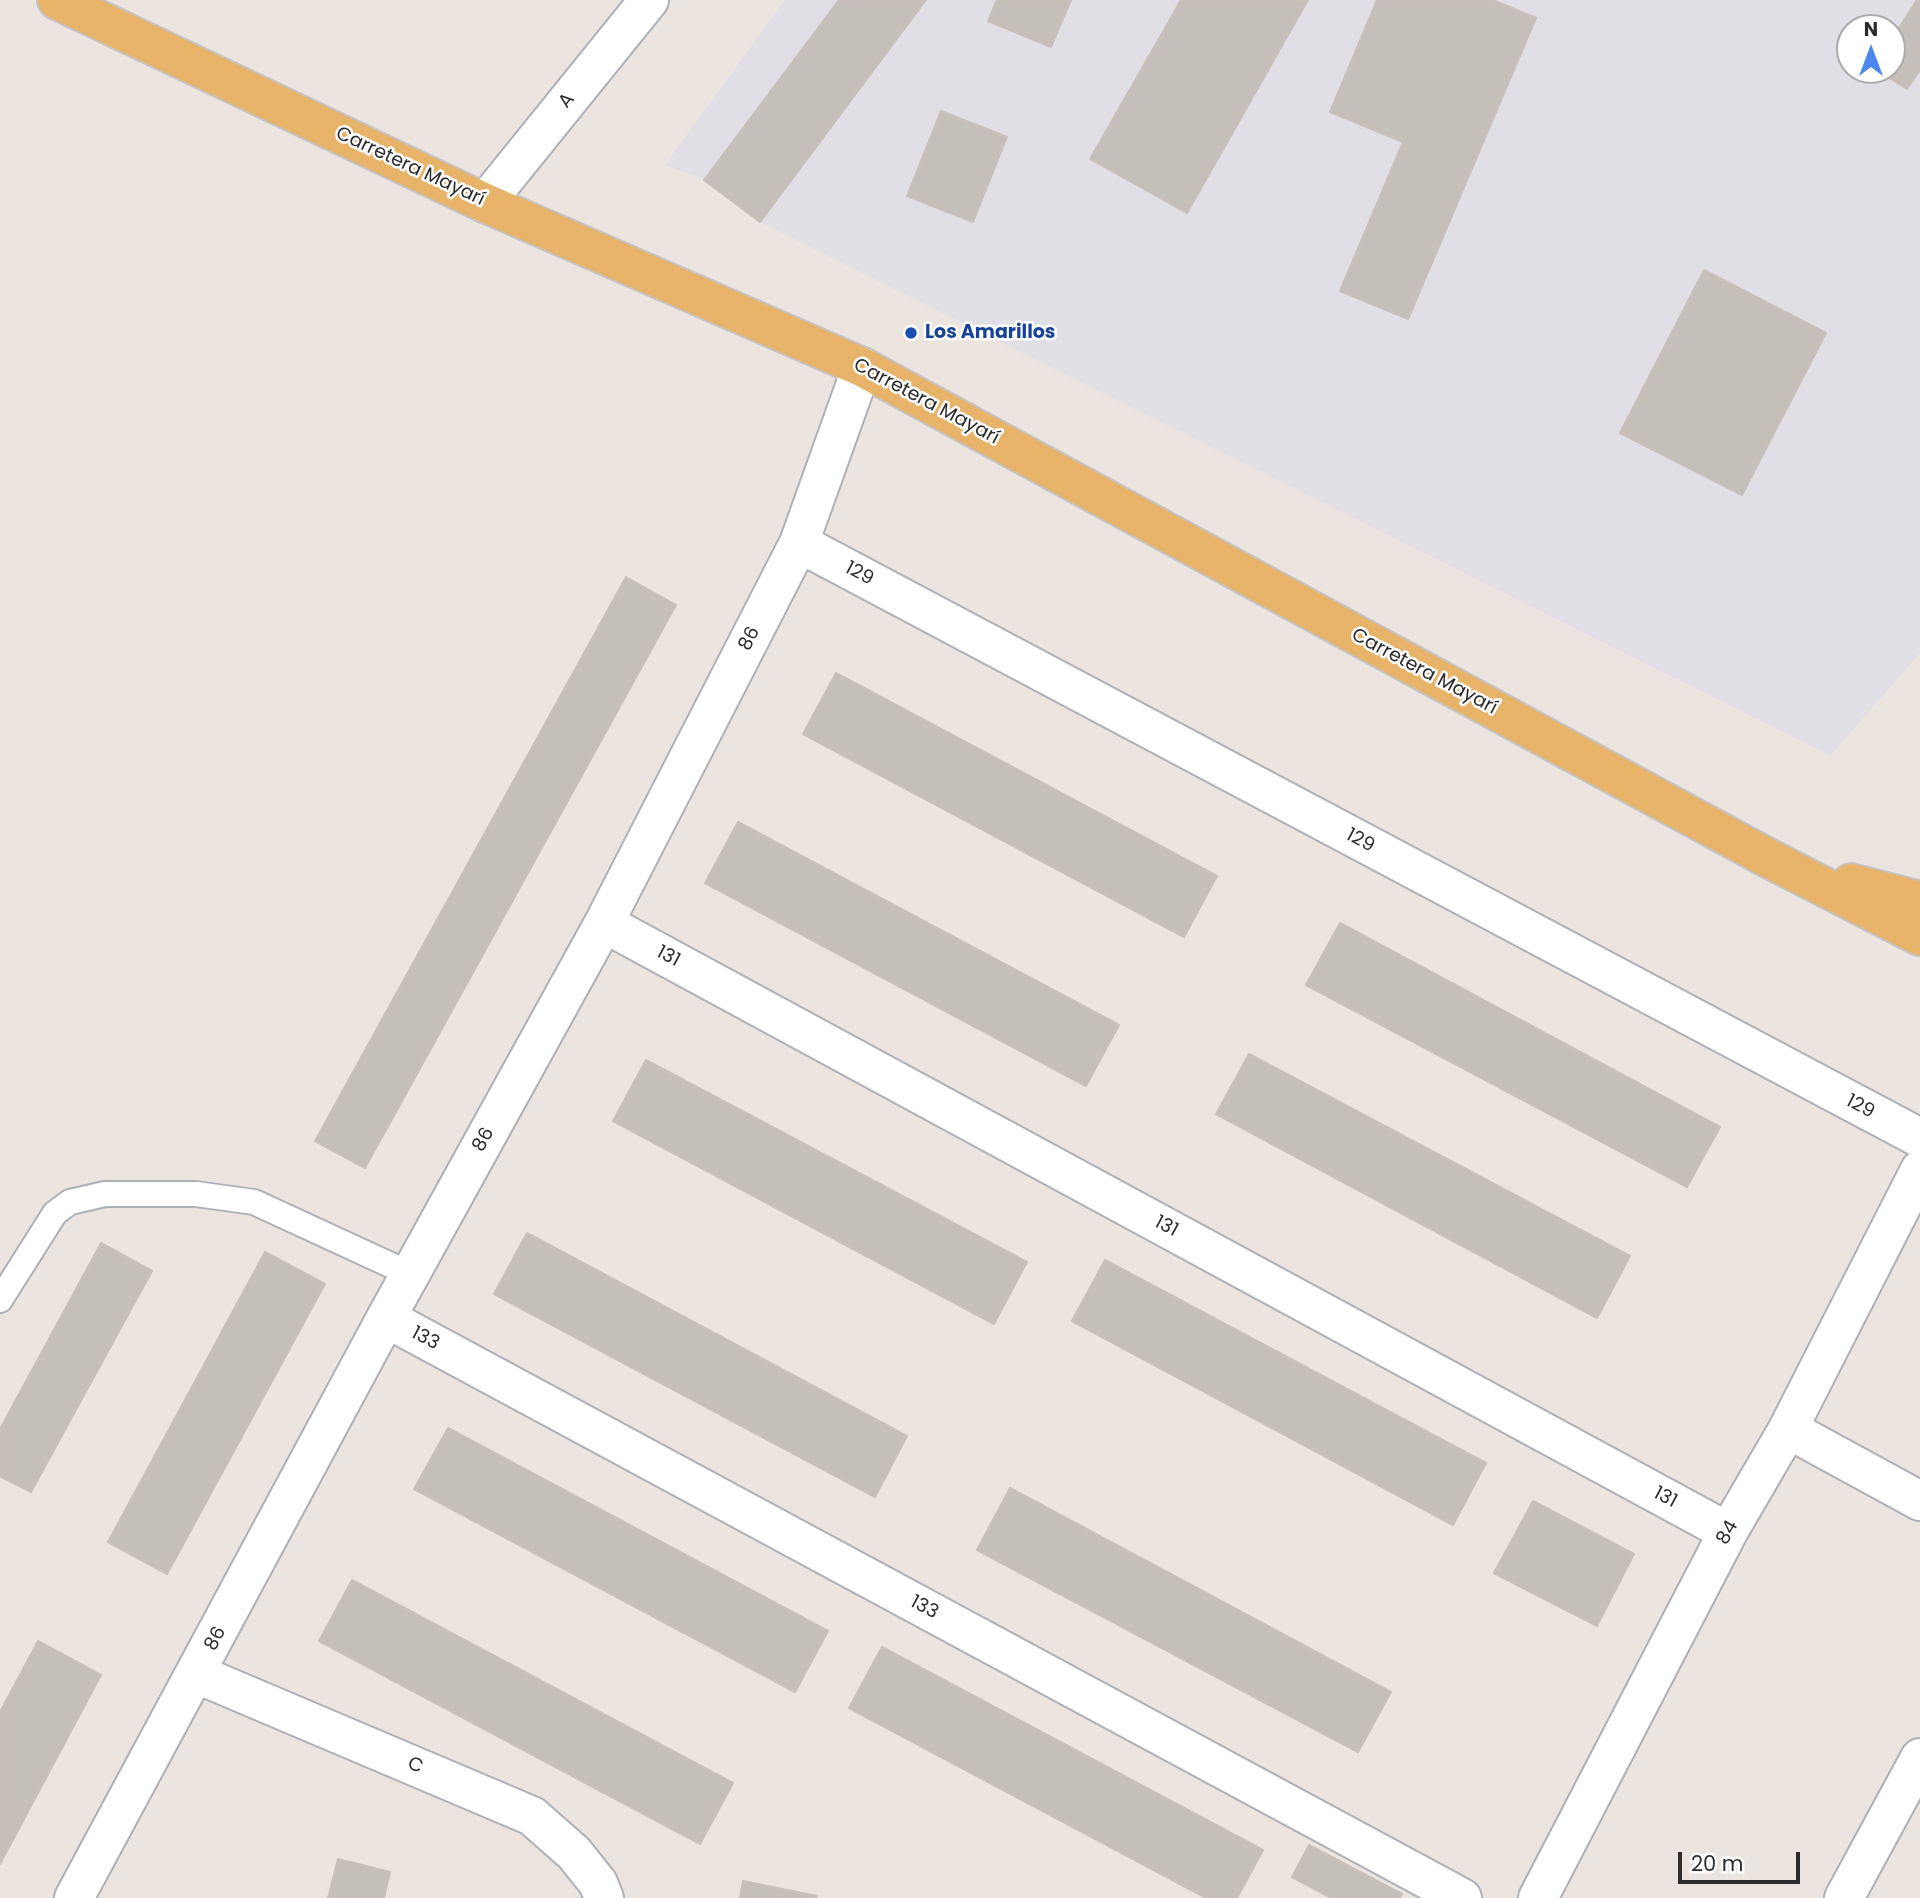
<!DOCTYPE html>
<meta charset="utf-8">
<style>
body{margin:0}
#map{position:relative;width:1920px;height:1898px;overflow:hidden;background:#ece4df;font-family:Poppins,sans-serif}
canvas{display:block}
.north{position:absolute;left:1836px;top:14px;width:70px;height:70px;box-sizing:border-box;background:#fff;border:2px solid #ababab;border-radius:50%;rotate:0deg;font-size:19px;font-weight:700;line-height:28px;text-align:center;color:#2c2c2c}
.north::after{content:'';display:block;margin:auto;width:24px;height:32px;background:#4b87ed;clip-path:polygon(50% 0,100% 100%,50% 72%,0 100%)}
.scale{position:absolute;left:1678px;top:1852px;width:122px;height:32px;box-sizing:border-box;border:4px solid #2c2c2c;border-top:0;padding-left:9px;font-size:21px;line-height:24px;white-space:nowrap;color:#2c2c2c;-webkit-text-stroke:5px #fff;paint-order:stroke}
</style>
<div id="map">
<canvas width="1920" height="1898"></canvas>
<div class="north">N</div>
<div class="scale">20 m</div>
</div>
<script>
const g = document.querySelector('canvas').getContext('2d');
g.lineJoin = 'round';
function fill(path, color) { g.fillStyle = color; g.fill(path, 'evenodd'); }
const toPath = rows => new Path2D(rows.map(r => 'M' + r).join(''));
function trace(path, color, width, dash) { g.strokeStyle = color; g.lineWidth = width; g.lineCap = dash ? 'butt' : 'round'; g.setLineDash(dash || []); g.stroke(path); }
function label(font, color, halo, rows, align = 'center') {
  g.font = font + ' Poppins,sans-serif'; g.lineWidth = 5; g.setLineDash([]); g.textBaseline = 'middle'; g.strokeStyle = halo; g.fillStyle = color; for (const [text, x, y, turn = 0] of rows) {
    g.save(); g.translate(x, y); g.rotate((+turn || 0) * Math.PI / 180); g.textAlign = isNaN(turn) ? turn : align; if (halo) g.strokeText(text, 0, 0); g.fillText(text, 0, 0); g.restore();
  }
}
fill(toPath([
 [785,0,1920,0,1920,653,1830,756,760,222,704,180,665,165],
 [1850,28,1892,28,1892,70,1850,70]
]), '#e0dfe5');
const building = toPath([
 [839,0,926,0,760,222,704,180,839,0],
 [997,0,1071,0,1051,47,988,21,997,0],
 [1181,0,1308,0,1187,213,1090,159,1181,0],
 [1377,0,1493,0,1536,18,1408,319,1340,291,1403,142,1330,112,1377,0],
 [1917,0,1920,0,1920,70,1907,89,1877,70,1892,70,1892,39,1917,0],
 [941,111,1007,137,973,222,907,196,941,111],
 [1704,270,1826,333,1742,495,1620,433,1704,270],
 [626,577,676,605,365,1168,315,1141,626,577],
 [836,673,1217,876,1184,937,803,734,836,673],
 [738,822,1119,1025,1086,1086,705,883,738,822],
 [1340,923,1720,1127,1687,1187,1306,985,1340,923],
 [1249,1054,1630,1256,1597,1318,1216,1114,1249,1054],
 [646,1060,1027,1262,994,1324,613,1121,646,1060],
 [527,1233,907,1436,875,1497,494,1294,527,1233],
 [101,1243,152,1271,31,1492,0,1476,0,1429,101,1243],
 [265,1252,325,1284,167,1574,108,1542,265,1252],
 [1105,1260,1486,1463,1453,1525,1072,1321,1105,1260],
 [448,1428,828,1631,795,1692,414,1489,448,1428],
 [1010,1488,1391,1692,1358,1752,977,1550,1010,1488],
 [1533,1501,1634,1554,1597,1626,1494,1573,1533,1501],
 [352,1580,733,1783,700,1844,319,1641,352,1580],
 [38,1641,101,1675,0,1864,0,1712,38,1641],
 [882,1647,1263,1850,1237,1898,1206,1898,849,1708,882,1647],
 [1309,1845,1402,1894,1400,1898,1331,1898,1292,1877,1309,1845],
 [338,1859,390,1872,384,1898,328,1898,338,1859],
 [743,1881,817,1896,816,1898,740,1898,743,1881]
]);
fill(building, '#c5bfba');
trace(building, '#c8c0b9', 2);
const lane = toPath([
 [0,1300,55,1213,70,1202,105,1194,196,1194,254,1202,410,1274]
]);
const street = toPath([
 [485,203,649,0],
 [799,543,1920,1138],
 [604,923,1728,1532],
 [386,1318,1462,1898],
 [1788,1429,1920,1501],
 [197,1674,532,1816,574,1853,598,1883,604,1898],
 [74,1898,386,1318,604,923,799,543,862,367],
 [1538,1898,1728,1532,1788,1429,1920,1170],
 [1844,1898,1920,1758]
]);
const primary = toPath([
 [57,0,485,203,862,367,1768,858,1920,936],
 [1851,883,1920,901]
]);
trace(lane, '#acb0b7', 28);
trace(street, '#acb0b7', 42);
trace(primary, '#c4c4c4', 42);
trace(lane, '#fff', 24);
trace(street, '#fff', 38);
trace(primary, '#e7b369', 38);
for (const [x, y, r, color] of [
 [911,333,7,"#1a4fb4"]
]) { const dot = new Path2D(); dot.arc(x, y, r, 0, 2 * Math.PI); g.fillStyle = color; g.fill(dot); trace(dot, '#fff', 2.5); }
label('19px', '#2c2c2c', '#fff', [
 ["A",567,101,-51],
 ["Carretera Mayarí",410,167,25],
 ["Carretera Mayarí",926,402,28],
 ["129",859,574,28],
 ["86",750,639,-63],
 ["Carretera Mayarí",1424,672,28],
 ["129",1360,841,28],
 ["131",668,957,28],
 ["129",1860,1107,28],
 ["86",484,1140,-61],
 ["131",1166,1227,28],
 ["133",425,1339,28],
 ["131",1665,1498,28],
 ["84",1728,1533,-61],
 ["133",924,1608,28],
 ["86",216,1639,-62],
 ["C",415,1766,23]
]);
label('bold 19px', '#164399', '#fff', [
 ["Los Amarillos",925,333]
], 'left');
</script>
